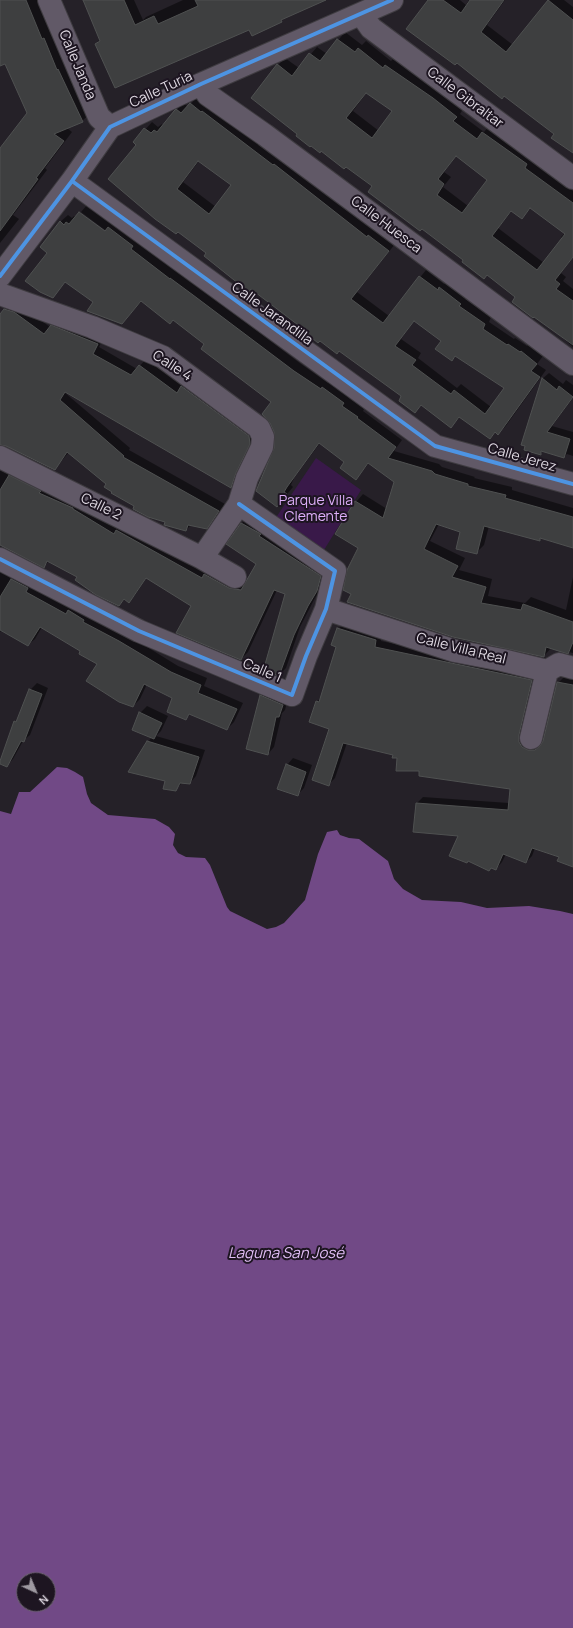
<!DOCTYPE html>
<meta charset="utf-8">
<style>
body{margin:0}
#map{position:relative;width:573px;height:1628px;overflow:hidden;background:#252128;font-family:Manrope,sans-serif}
canvas{display:block}
.north{position:absolute;left:16px;top:1572px;width:40px;height:40px;box-sizing:border-box;background:#1d1521;border:1px solid #6b636e;border-radius:50%;rotate:136deg;font-size:11px;font-weight:700;line-height:16px;text-align:center;color:#dfd9e2}
.north::after{content:'';display:block;margin:auto;width:14px;height:18px;background:#9e99a1;clip-path:polygon(50% 0,100% 100%,50% 72%,0 100%)}
</style>
<div id="map">
<canvas width="573" height="1628"></canvas>
<div class="north">N</div>
</div>
<script>
const g = document.querySelector('canvas').getContext('2d');
g.lineJoin = 'round';
function fill(path, color) { g.fillStyle = color; g.fill(path, 'evenodd'); }
const toPath = rows => new Path2D(rows.map(r => 'M' + r).join(''));
function trace(path, color, width, dash) { g.strokeStyle = color; g.lineWidth = width; g.lineCap = dash ? 'butt' : 'round'; g.setLineDash(dash || []); g.stroke(path); }
function label(font, color, halo, rows, align = 'center') {
  g.font = font + ' Manrope,sans-serif'; g.lineWidth = 4; g.setLineDash([]); g.textBaseline = 'middle'; g.strokeStyle = halo; g.fillStyle = color; for (const [text, x, y, turn = 0] of rows) {
    g.save(); g.translate(x, y); g.rotate((+turn || 0) * Math.PI / 180); g.textAlign = isNaN(turn) ? turn : align; if (halo) g.strokeText(text, 0, 0); g.fillText(text, 0, 0); g.restore();
  }
}
fill(toPath([
 [316,458,361,490,324,550,295,533,275,519]
]), '#391949');
fill(toPath([
 [57,767,67,768,75,772,83,777,87,794,91,803,108,815,155,819,169,827,175,834,173,845,178,853,186,857,205,858,210,865,227,907,230,911,267,929,276,927,284,923,305,900,318,854,327,832,337,830,340,835,349,838,359,839,388,861,394,879,403,889,422,900,461,902,487,908,529,906,560,911,573,914,573,1628,0,1628,0,811,11,814,19,792,30,792],
 [24,1580,48,1580,48,1604,24,1604]
]), '#714986');
fill(toPath([
 [0,0,39,0,92,112,82,121,67,128,72,132,45,168,47,170,13,215,19,219,0,243,0,150,28,113,6,62,0,58],
 [84,0,134,0,143,20,146,17,183,0,317,0,287,16,281,21,249,28,96,44,100,39],
 [431,0,460,0,466,5,469,0,505,0,487,25,513,45,550,0,564,0,573,7,573,152],
 [345,32,362,45,366,41,391,61,393,59,440,91,463,109,460,114,484,132,490,125,558,180,573,191,573,257,561,273,566,277,563,281,573,289,573,347,517,297,488,274,484,278,465,260,422,228,373,186,299,134,278,65,285,58,299,68,317,47,327,54],
 [367,92,394,110,379,131,353,111],
 [457,155,488,180,468,206,443,187,451,177,444,172],
 [531,208,565,233,561,237,563,239,544,263,498,228,512,211,522,218],
 [197,97,282,158,374,230,375,229,395,244,357,292,389,316,426,270,444,284,447,281,467,297,465,299,491,317,489,322,514,339,515,338,527,346,528,345,543,356,537,364,546,370,505,427,498,433,496,431,490,438,460,417,451,427,422,404,415,411,403,396,339,350,303,328,207,253,134,142,152,122,158,127,162,124,163,125,182,104,184,103,188,107],
 [199,161,232,185,216,207,183,182],
 [415,320,443,340,452,360,456,356,505,388,491,407,461,384,457,388,418,358,421,353,401,339],
 [87,205,112,224,116,220,137,241,177,272,178,271,200,288,301,364,328,383,330,381,350,395,349,398,364,409,363,411,402,440,394,451,439,464,442,467,475,477,474,478,512,487,512,490,573,508,573,547,541,538,539,540,489,526,484,545,477,552,461,531,439,524,430,541,465,558,459,570,492,579,488,596,525,603,531,597,566,610,573,577,573,653,551,648,544,656,353,593,359,548,356,502,363,494,387,509,395,482,369,463,356,479,346,462,320,443,294,478,291,485,293,487,277,506,272,402,205,344,173,319,142,301,122,323,66,281,53,297,48,252,60,222,68,215,72,218,74,216,108,235,109,233,81,212],
 [12,303,21,306,50,327,58,319,104,337,99,347,137,369,146,359,183,385,188,380,257,432,237,480,231,487,64,392,130,448,129,450,225,504,213,521,206,528,191,525,186,530,135,506,69,452,55,469,6,445,0,444,0,316],
 [549,373,563,384,566,380,573,385,573,398,552,426,573,432,573,456,567,454,564,457,543,451,540,454,542,379],
 [0,461,236,582,246,583,257,564,228,544,242,523,249,516,327,570,324,583,315,598,300,627,286,668,279,675,286,594,277,590,248,652,241,659,193,605,147,577,135,595,129,601,125,599,119,605,79,576,49,561,44,566,0,543],
 [0,569,126,634,178,666,207,678,204,686,243,703,234,722,227,729,191,714,186,718,173,698,147,684,140,699,133,706,98,664,82,651,42,627,35,639,28,645,2,630,0,632],
 [345,622,382,633,381,641,538,674,535,744,542,744,558,683,565,676,573,677,573,866,560,857,535,848,532,856,526,862,506,854,502,862,496,869,460,835,417,803,423,797,509,803,511,788,399,757,394,754,347,743,335,778,328,785,330,728,317,702,321,697,337,647,338,629],
 [37,683,48,688,30,735,23,741,13,759,7,765,15,722,18,719,30,690],
 [267,689,288,698,285,710,282,713,274,747,268,754,261,696],
 [147,706,168,716,161,731,156,736,205,750,196,776,190,783,183,782,175,790,167,781,148,742,152,737,140,713],
 [293,758,312,765,304,788,297,795,287,765]
]), '#0007');
const building = toPath([
 [0,0,26,0,42,39,44,38,57,70,58,69,83,122,54,134,64,141,36,178,38,179,0,231,0,148,27,113,5,64,0,66,0,0],
 [83,0,124,0,135,25,154,16,158,24,198,6,195,0,326,0,281,20,282,22,252,36,249,30,115,88,95,44,100,41,83,0],
 [428,0,443,0,461,13,470,0,504,0,481,32,506,52,548,0,573,20,573,153,551,138,554,134,504,96,502,99,457,63,455,65,406,29,428,0],
 [337,39,355,52,358,48,383,68,385,65,433,98,457,117,453,121,477,139,482,132,527,164,525,168,573,203,573,257,555,280,560,284,556,289,573,301,573,345,534,317,533,318,512,302,515,297,487,275,484,279,462,262,463,260,422,229,420,231,368,192,372,186,346,167,344,169,321,151,320,153,311,146,310,147,296,136,297,134,251,98,277,64,292,76,309,53,320,61,337,39],
 [366,93,392,111,372,138,346,118,366,93],
 [456,156,487,180,462,213,437,195,444,184,438,179,456,156],
 [530,208,565,234,537,270,492,236,511,211,522,219,530,208],
 [190,103,201,112,202,111,273,165,274,164,367,237,368,235,389,251,351,299,383,323,419,276,438,290,439,287,461,304,459,306,485,324,483,329,507,345,508,344,520,352,521,351,537,364,531,371,540,377,498,435,495,432,490,439,459,417,451,428,421,405,415,413,399,401,401,396,339,351,337,354,320,341,318,343,301,329,302,328,251,289,249,292,204,256,206,253,178,232,176,234,155,219,108,179,136,145,133,142,144,128,151,133,154,130,157,132,174,111,176,109,181,113,190,103],
 [198,161,231,185,209,214,177,189,198,161],
 [414,321,441,341,435,349,452,361,455,356,504,388,485,414,454,390,451,394,412,365,416,360,395,346,414,321],
 [79,212,105,231,108,227,133,246,131,249,170,279,170,278,193,295,294,371,321,389,322,387,344,403,342,406,358,417,357,418,396,447,388,458,432,471,435,474,468,484,468,486,506,495,505,498,573,517,573,548,540,538,540,541,484,526,477,554,456,549,460,532,436,524,424,549,458,566,452,577,486,587,481,603,521,610,523,604,573,622,573,642,568,654,546,647,544,657,453,637,347,602,351,594,343,590,347,570,358,548,335,534,355,501,383,518,394,482,368,463,356,480,340,468,344,462,319,443,287,487,284,492,287,494,277,507,256,491,274,448,274,432,270,423,262,414,271,402,201,349,204,344,173,320,170,324,141,301,122,324,87,311,93,302,65,282,53,298,40,292,25,281,47,253,40,247,60,221,64,225,66,222,69,224,79,212],
 [4,309,14,312,44,334,51,325,98,344,93,354,131,375,139,365,177,393,181,386,249,436,250,444,236,473,231,488,65,392,60,400,124,456,123,457,219,511,207,529,188,525,186,531,164,525,165,522,148,517,133,509,134,506,111,493,112,492,104,487,106,484,67,452,55,470,6,446,0,445,0,314,4,309],
 [542,378,557,390,559,386,573,397,547,432,570,439,564,458,541,451,541,455,524,450,525,446,521,445,542,378],
 [9,475,41,491,39,493,73,508,73,509,114,534,116,530,202,578,204,574,229,588,241,590,256,564,226,544,241,523,261,534,259,536,321,576,317,591,308,606,294,635,279,676,266,671,267,668,264,668,285,594,274,590,241,660,176,633,191,606,146,578,129,603,124,599,119,606,96,595,75,580,77,577,47,561,44,568,0,545,0,490,9,475],
 [11,579,28,588,26,592,66,614,68,610,84,620,83,622,119,641,171,672,201,685,198,693,237,709,227,730,189,714,186,720,167,712,172,698,144,684,133,707,119,702,86,681,97,664,79,654,80,651,40,627,28,646,0,630,0,597,11,579],
 [337,628,376,640,375,647,532,680,519,735,519,742,522,747,528,750,535,750,540,746,543,741,557,682,573,685,573,867,557,861,559,857,532,848,526,863,503,854,496,870,491,868,489,871,468,861,467,863,449,856,458,836,413,832,416,803,508,810,510,789,419,776,419,771,396,771,397,758,392,758,393,755,343,743,329,786,312,780,329,729,309,722,316,701,319,702,336,647,331,645,337,628],
 [29,689,42,694,24,742,21,741,7,767,0,764,0,761,14,721,16,722,29,689],
 [260,695,283,705,279,717,276,717,268,755,246,749,260,695],
 [139,712,162,723,154,739,132,730,139,712],
 [147,741,199,757,190,784,180,783,176,791,163,789,165,781,128,772,147,741],
 [286,764,306,772,298,796,277,789,286,764]
]);
fill(building, '#3e3f40');
trace(building, '#4f5151', 1);
const minor = toPath([
 [49,0,99,117,110,127],
 [361,14,371,28,573,178],
 [201,84,208,95,265,135,573,364],
 [72,181,435,446,573,484],
 [0,276,72,181,110,127,201,84,392,0],
 [0,294,92,327,163,357,259,428,263,437,262,447,247,478,239,504,202,558],
 [0,457,202,558,235,577],
 [0,559,139,631,292,695,306,656,326,609,335,571,239,504],
 [326,609,455,651,502,660,547,671,559,664,573,668],
 [531,738,547,671]
]);
trace(minor, '#3f3c41', 24);
trace(minor, '#615967', 22);
trace(toPath([
 [72,181,435,446,573,484],
 [0,276,72,181,110,127,201,84,392,0],
 [0,559,139,631,292,695,306,656,326,609,335,571,239,504]
]), '#4d94e3', 4);
label('14px', '#dfd9e2', '#1d1521', [
 ["Calle Janda",77,65,67],
 ["Calle Turia",161,90,-25],
 ["Calle Gibraltar",465,98,37],
 ["Calle Huesca",386,225,37],
 ["Calle Jarandilla",272,314,36],
 ["Calle 4",172,366,33],
 ["Calle Jerez",522,458,16],
 ["Calle 2",101,507,26],
 ["Calle Villa Real",461,649,14],
 ["Calle 1",262,671,23]
]);
label('14px', '#ddaef9', '#1d1521', [
 ["Parque Villa",316,501],
 ["Clemente",316,517]
]);
label('italic 15px', '#dfbcf4', '#1d1521', [
 ["Laguna San José",286,1254]
]);
</script>
